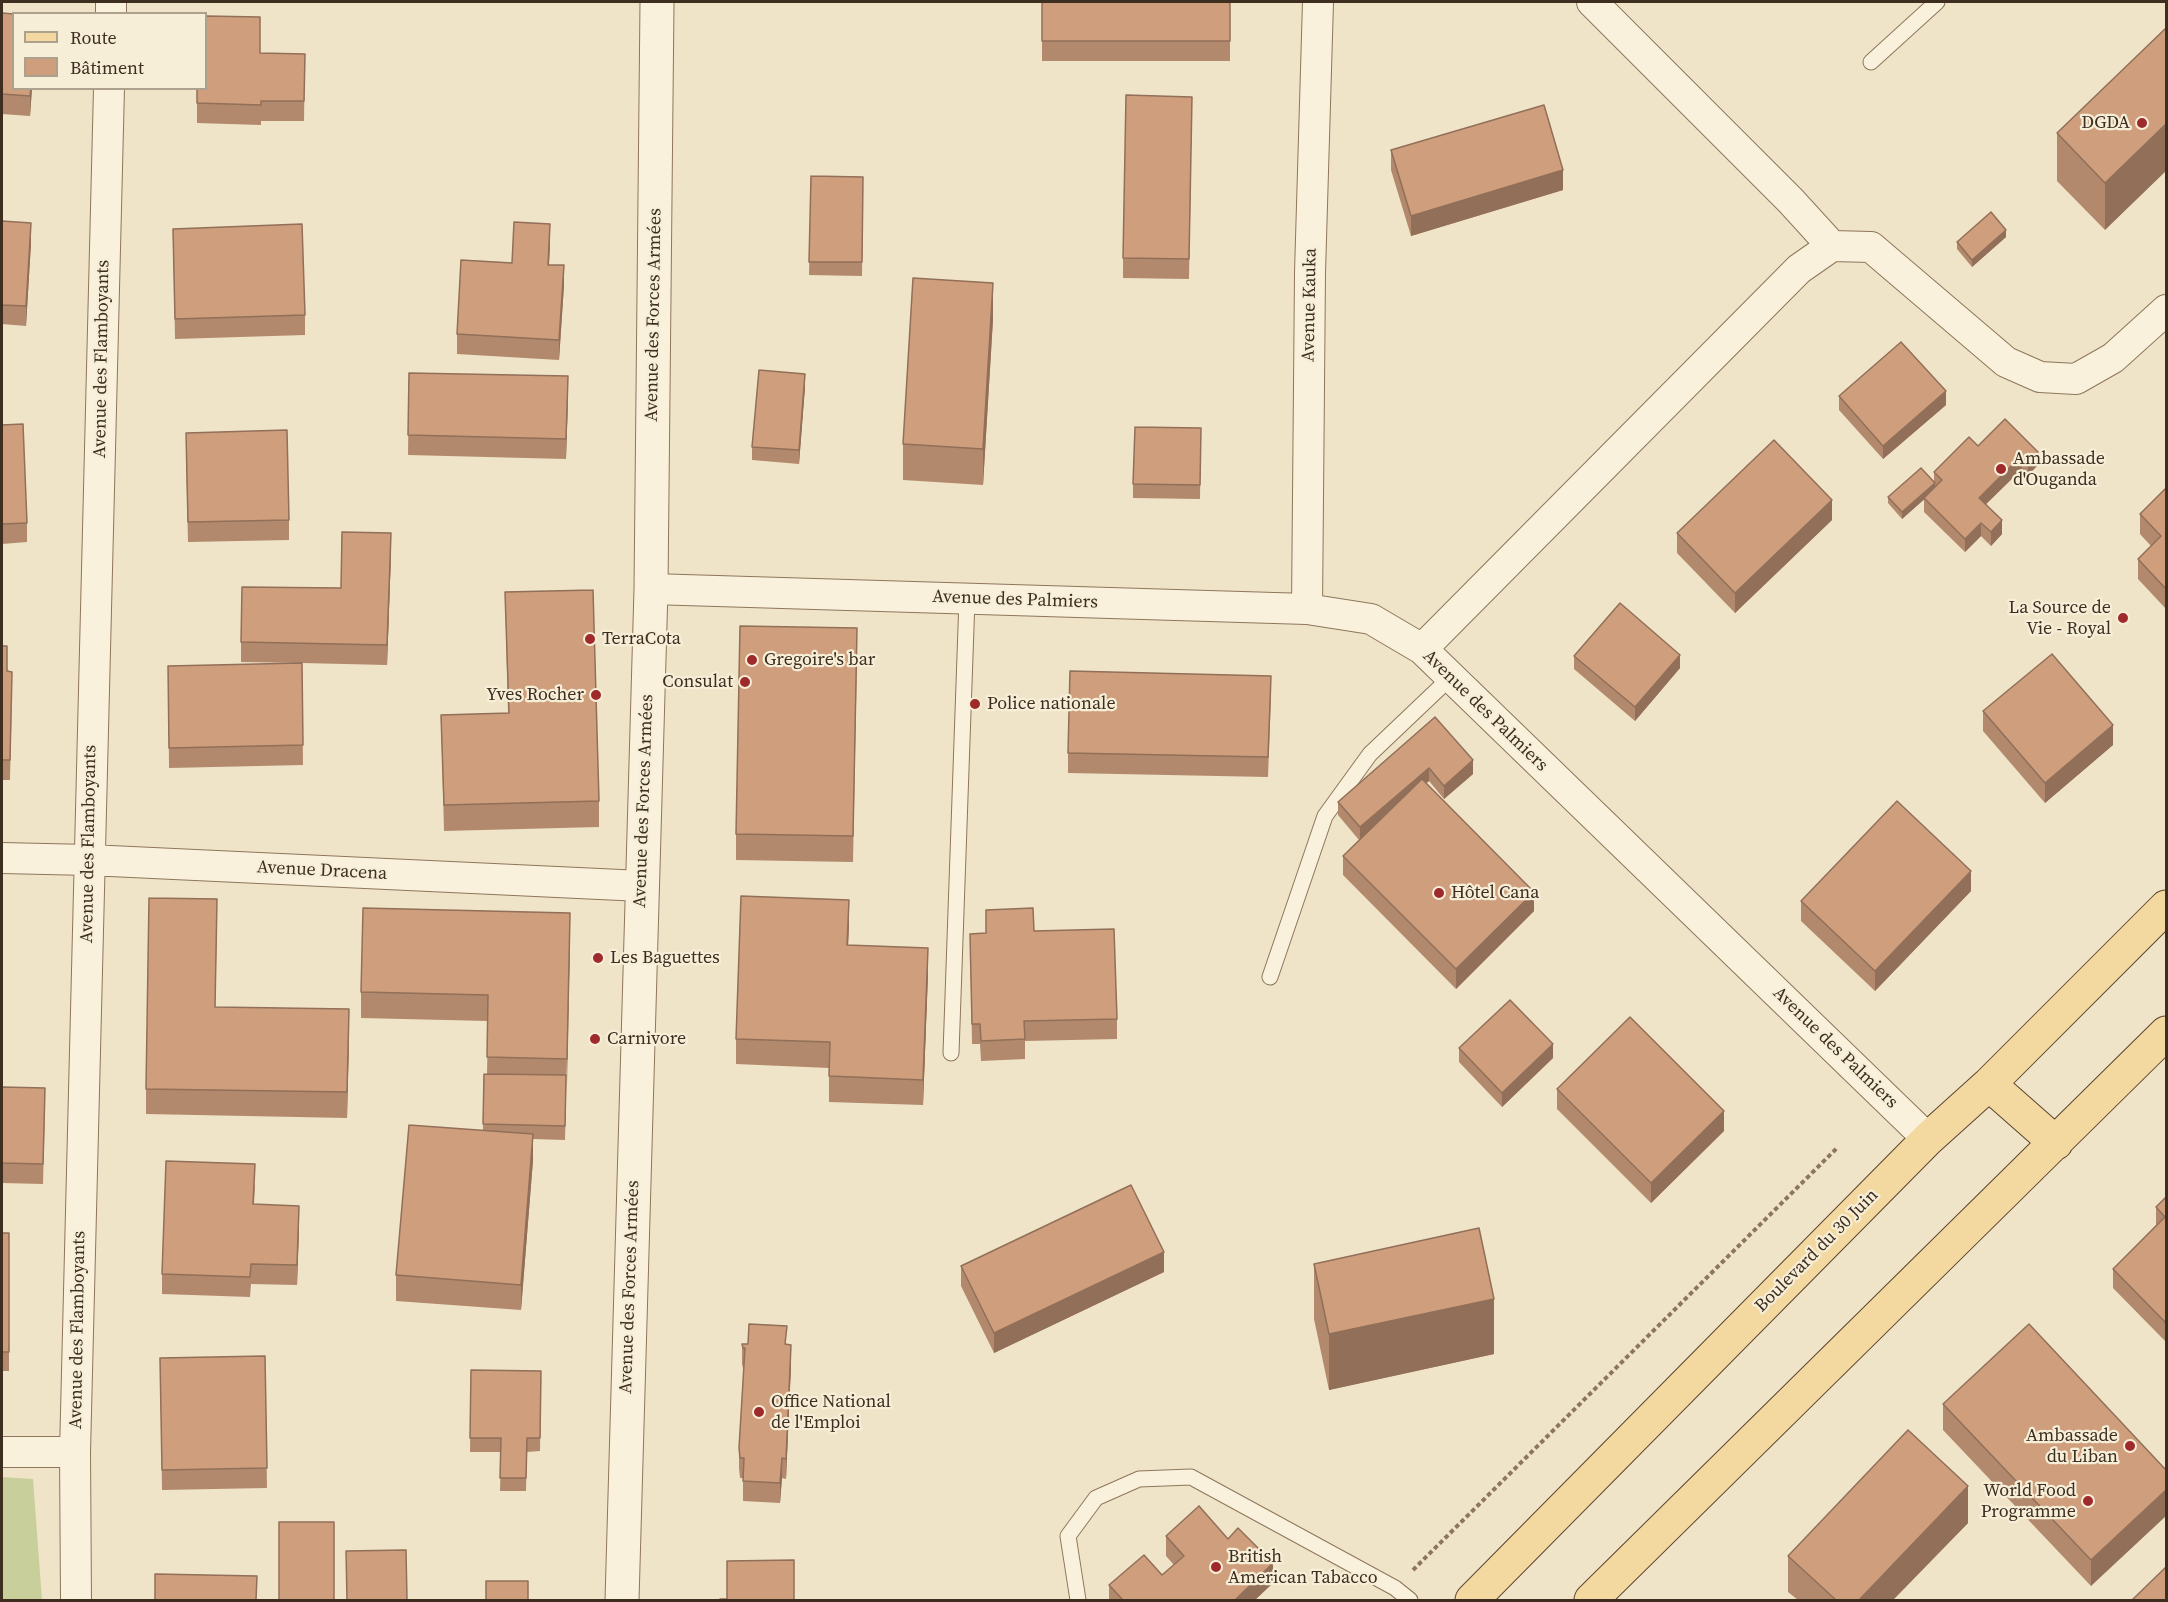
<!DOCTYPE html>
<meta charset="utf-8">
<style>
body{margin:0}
#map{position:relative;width:2168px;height:1602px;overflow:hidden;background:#f0e4c8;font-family:"Source Serif 4",serif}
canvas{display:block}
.frame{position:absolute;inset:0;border:3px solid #3d2e20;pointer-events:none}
.legend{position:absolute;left:12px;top:12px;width:195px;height:78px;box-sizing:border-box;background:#f7eed8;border:2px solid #ada18e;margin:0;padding:8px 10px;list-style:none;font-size:18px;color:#3d2e20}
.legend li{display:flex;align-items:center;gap:12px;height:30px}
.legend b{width:30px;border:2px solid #ada18e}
</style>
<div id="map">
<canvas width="2168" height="1602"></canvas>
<div class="frame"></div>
<ul class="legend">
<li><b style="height:8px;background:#f3d9a0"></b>Route</li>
<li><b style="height:16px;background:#cf9f7d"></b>Bâtiment</li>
</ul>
</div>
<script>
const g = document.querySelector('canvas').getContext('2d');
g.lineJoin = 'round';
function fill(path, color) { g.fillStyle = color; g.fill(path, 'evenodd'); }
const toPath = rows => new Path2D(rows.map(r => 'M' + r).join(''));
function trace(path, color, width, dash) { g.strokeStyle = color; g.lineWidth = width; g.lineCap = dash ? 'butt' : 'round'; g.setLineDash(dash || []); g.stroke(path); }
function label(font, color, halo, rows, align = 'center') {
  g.font = font + ' "Source Serif 4",serif'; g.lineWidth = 4.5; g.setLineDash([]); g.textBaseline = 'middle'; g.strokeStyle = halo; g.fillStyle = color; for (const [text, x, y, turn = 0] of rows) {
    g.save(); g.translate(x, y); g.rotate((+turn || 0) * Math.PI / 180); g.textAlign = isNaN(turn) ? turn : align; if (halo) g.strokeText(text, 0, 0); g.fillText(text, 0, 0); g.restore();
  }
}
fill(toPath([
 [2,1477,33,1479,42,1600,2,1600]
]), '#c9cf9b');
const service = toPath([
 [1871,62,1937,2],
 [1270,977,1325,816,1370,754,1451,677],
 [951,1053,967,599],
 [1078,1600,1068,1536,1096,1498,1139,1479,1191,1477,1395,1588,1410,1600]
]);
const minor = toPath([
 [1592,2,1791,201,1832,246],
 [111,14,111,2],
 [651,589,1307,609,1371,619,1422,649,1928,1139],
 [1307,609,1310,273,1318,2],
 [1422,649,1799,269,1832,246,1871,247,2006,362,2040,377,2076,379,2113,358,2166,310],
 [2,858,89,860,642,886],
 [2,1452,75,1452],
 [76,1600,75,1452,109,88]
]);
const tertiary = toPath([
 [622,1600,651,589,657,2]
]);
const primary = toPath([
 [1989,1084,2056,1143],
 [1472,1600,1928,1139,1989,1084,2166,907],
 [1591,1600,2166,1033]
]);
trace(service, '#8d765c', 17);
trace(minor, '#8d765c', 32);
trace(tertiary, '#8d765c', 35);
trace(primary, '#5b4430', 35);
trace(toPath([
 [1413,1570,1838,1147]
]), '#8d765c', 4, [4.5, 3]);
trace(service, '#faf1dc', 15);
trace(minor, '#faf1dc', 30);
trace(tertiary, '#faf1dc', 33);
trace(primary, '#f3d9a0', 33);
fill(toPath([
 [1042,2,1230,2,1230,61,1042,61],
 [2,13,32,88,30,116,2,114],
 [2166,28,2105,230,2057,181,2057,133],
 [260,53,305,54,304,121,261,121,261,125,197,123,197,88],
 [1192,97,1189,279,1123,278,1123,258],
 [1391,150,1563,190,1411,236,1391,170],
 [811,176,863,177,862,276,809,275],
 [2,221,31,243,26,326,2,324],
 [173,229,305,315,305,335,175,339],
 [2006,237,1972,267,1957,249,1957,242],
 [550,243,549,265,564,285,559,360,457,354,457,334,512,263],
 [993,319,983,485,903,480,903,444],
 [409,373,568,396,566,459,408,455],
 [805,387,799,464,752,460,752,447],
 [1839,396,1946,405,1883,459,1839,410],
 [2005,419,2038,465,2028,475,2022,469,1986,504,2002,534,1991,546,1981,536,1965,552,1924,512,1924,499,1902,519,1888,503,1888,497,1934,482,1934,472,1978,446],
 [2,425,27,523,27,542,2,544],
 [1201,428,1200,499,1133,498,1133,484],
 [186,453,289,520,289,540,188,542],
 [2166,491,2166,609,2138,579,2138,559,2151,546,2140,534,2140,514],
 [1832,520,1735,613,1677,553,1677,533],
 [391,553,387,665,302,663,303,765,169,768,168,666,300,663,241,662,241,642,341,588],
 [505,592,599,801,599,827,444,831,441,715,508,713],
 [2,646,12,691,10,780,2,780],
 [857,654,853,862,736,860,736,834],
 [1574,656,1680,668,1635,721,1574,669],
 [1271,696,1268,777,1068,773,1068,753],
 [1983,711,2113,745,2045,803,1983,731],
 [1435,717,1473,774,1444,799,1429,781,1426,783,1534,911,1456,989,1343,875,1343,856,1359,840,1338,815,1338,802],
 [1971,891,1875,991,1801,921,1801,901],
 [217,925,215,1007,349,1035,347,1118,146,1114,146,1089],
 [849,925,848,945,928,974,923,1105,829,1102,829,1068,736,1064,736,1039],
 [1034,931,1117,1019,1117,1039,1025,1041,1025,1059,981,1061,980,1044,972,1044,970,934],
 [570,939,565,1140,533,1139,533,1160,521,1310,396,1301,396,1275,483,1131,484,1074,487,1074,488,1021,361,1018,361,992],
 [1459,1048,1553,1058,1502,1107,1459,1062],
 [2,1087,45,1107,43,1184,2,1183],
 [1557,1089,1724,1131,1651,1203,1557,1109],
 [255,1184,254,1204,299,1226,297,1285,251,1284,250,1297,162,1294,162,1274],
 [2166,1197,2166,1342,2113,1288,2113,1269,2156,1225,2156,1207],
 [2,1233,9,1233,9,1371,2,1371],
 [1314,1264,1494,1354,1329,1390,1314,1319],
 [961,1266,1164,1272,994,1353,961,1286],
 [742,1344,787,1344,791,1365,786,1479,782,1478,780,1503,743,1501,743,1478,740,1478,739,1468,739,1448,744,1368,743,1368,742,1364],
 [265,1356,267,1488,162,1490,160,1358],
 [471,1370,541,1371,540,1451,527,1452,526,1491,500,1491,501,1452,470,1452],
 [1943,1404,2166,1470,2091,1586,1943,1430],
 [1968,1523,1893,1600,1798,1600,1788,1592,1788,1556],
 [1166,1536,1228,1539,1273,1583,1255,1600,1109,1600,1109,1585,1162,1575,1174,1565,1166,1556]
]), '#b2896c');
fill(toPath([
 [31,88,32,88,30,116,30,96],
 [2166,124,2166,171,2105,230,2105,183],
 [1563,170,1563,190,1411,236,1411,216],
 [31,223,31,243,26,326,26,306],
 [550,224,550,243,548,285,548,265],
 [2006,230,2006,237,1972,267,1972,260],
 [564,265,564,285,559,360,559,340],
 [993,283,993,319,983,485,983,449],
 [805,374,805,387,799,464,799,450],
 [568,376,568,396,566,459,566,439],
 [1946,391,1946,405,1883,459,1883,446],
 [2038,452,2038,465,2028,475,2028,462],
 [2022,455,2022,469,1979,511,1979,498],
 [1935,483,1935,490,1902,519,1902,512],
 [1832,500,1832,520,1735,613,1735,593],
 [2002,520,2002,534,1991,546,1991,532],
 [1981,523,1981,536,1965,552,1965,539],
 [391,533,391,553,387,665,387,645],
 [1680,655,1680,668,1635,721,1635,707],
 [2113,725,2113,745,2045,803,2045,783],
 [1473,760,1473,774,1444,799,1444,786],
 [1429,768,1429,781,1360,841,1360,827],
 [1971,871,1971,891,1875,991,1875,971],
 [1534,892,1534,911,1456,989,1456,969],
 [849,900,849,925,847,971,847,945],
 [570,913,570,939,567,1085,567,1059],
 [928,948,928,974,923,1105,923,1080],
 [349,1009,349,1035,347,1118,347,1092],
 [1553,1044,1553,1058,1502,1107,1502,1093],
 [1724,1111,1724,1131,1651,1203,1651,1183],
 [533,1134,533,1160,521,1310,521,1285],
 [299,1206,299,1226,297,1285,297,1265],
 [1164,1252,1164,1272,994,1353,994,1333],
 [1494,1299,1494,1354,1329,1390,1329,1334],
 [791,1345,791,1365,786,1479,786,1459],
 [782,1458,782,1478,780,1503,780,1483],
 [1968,1486,1968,1523,1893,1600,1859,1600],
 [2166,1490,2166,1516,2091,1586,2091,1560],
 [1273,1563,1273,1583,1255,1600,1235,1600]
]), '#916f58');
const building = toPath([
 [1042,2,1230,2,1230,41,1042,41,1042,2],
 [2,13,14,14,14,88,31,88,30,96,2,94,2,13],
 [206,16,260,17,260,53,305,54,304,101,261,101,261,105,197,103,197,88,206,88,206,16],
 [2166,28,2166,124,2105,183,2057,133,2166,28],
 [1126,95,1192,97,1189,259,1123,258,1126,95],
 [1544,105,1563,170,1411,216,1391,150,1544,105],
 [811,176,863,177,862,262,809,262,811,176],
 [1991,212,2006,230,1972,260,1957,242,1991,212],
 [2,221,31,223,26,306,2,305,2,221],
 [514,222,550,224,548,265,564,265,559,340,457,334,461,260,512,263,514,222],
 [302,224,305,315,175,319,173,229,302,224],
 [913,278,993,283,983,449,903,444,913,278],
 [1901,342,1946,391,1883,446,1839,396,1901,342],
 [759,370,805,374,799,450,752,447,759,370],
 [409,373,568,376,566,439,408,435,409,373],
 [2005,419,2038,452,2028,462,2022,455,1979,498,2002,520,1991,532,1981,523,1965,539,1924,498,1942,480,1934,472,1969,437,1978,446,2005,419],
 [23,424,27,523,2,524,2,425,23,424],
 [1135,427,1201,428,1200,485,1133,484,1135,427],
 [287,430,289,520,188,522,186,433,287,430],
 [1774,440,1832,500,1735,593,1677,533,1774,440],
 [1921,468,1935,483,1902,512,1888,497,1921,468],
 [2165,489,2166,491,2166,589,2138,559,2161,536,2140,514,2165,489],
 [342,532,391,533,387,645,241,642,242,587,341,588,342,532],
 [593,590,599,801,444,805,441,715,509,713,505,592,593,590],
 [1620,603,1680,655,1635,707,1574,656,1620,603],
 [740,626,857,628,853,836,736,834,740,626],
 [2,646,7,646,7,671,12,672,10,760,2,760,2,646],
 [2052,654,2113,725,2045,783,1983,711,2052,654],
 [302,663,303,745,169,748,168,666,302,663],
 [1070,671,1271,676,1268,757,1068,753,1070,671],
 [1435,717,1473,760,1444,786,1429,768,1360,827,1338,802,1435,717],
 [1422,779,1534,892,1456,969,1343,856,1422,779],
 [1897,801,1971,871,1875,971,1801,901,1897,801],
 [741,896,849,900,847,945,928,948,923,1080,829,1076,830,1042,736,1039,741,896],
 [149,898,217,899,215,1007,349,1009,347,1092,146,1089,149,898],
 [363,908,570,913,567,1059,487,1057,488,995,361,992,363,908],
 [1033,908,1034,931,1114,929,1117,1019,1024,1021,1025,1039,981,1041,980,1024,972,1024,970,934,986,933,986,910,1033,908],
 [1510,1000,1553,1044,1502,1093,1459,1048,1510,1000],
 [1630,1017,1724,1111,1651,1183,1557,1089,1630,1017],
 [484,1074,566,1075,565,1126,483,1124,484,1074],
 [2,1087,45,1088,43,1164,2,1163,2,1087],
 [409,1125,533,1134,521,1285,396,1275,409,1125],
 [166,1161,255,1164,253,1204,299,1206,297,1265,251,1264,250,1277,162,1274,166,1161],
 [1131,1185,1164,1252,994,1333,961,1266,1131,1185],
 [2166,1197,2166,1323,2113,1269,2165,1217,2156,1207,2166,1197],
 [1479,1228,1494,1299,1329,1334,1314,1264,1479,1228],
 [2,1233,9,1233,9,1352,2,1352,2,1233],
 [749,1324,787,1326,785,1344,791,1345,786,1459,782,1458,780,1483,743,1481,744,1458,740,1458,739,1448,745,1348,743,1348,742,1344,748,1344,749,1324],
 [2029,1324,2166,1470,2166,1490,2091,1560,1943,1404,2029,1324],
 [265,1356,267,1468,162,1470,160,1358,265,1356],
 [471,1370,541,1371,540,1438,527,1438,526,1478,500,1478,501,1438,470,1438,471,1370],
 [1908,1430,1968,1486,1859,1600,1836,1600,1788,1556,1908,1430],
 [1199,1506,1228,1539,1238,1528,1273,1563,1235,1600,1123,1600,1109,1585,1144,1555,1162,1575,1184,1556,1166,1536,1199,1506],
 [279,1522,334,1522,334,1600,279,1600,279,1522],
 [406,1550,407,1600,347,1600,346,1551,406,1550],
 [794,1560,794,1600,720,1600,720,1599,727,1599,727,1561,794,1560],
 [2166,1567,2166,1600,2132,1600,2166,1567],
 [155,1574,257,1576,256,1600,155,1600,155,1574],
 [486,1581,528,1581,528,1600,486,1600,486,1581]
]);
fill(building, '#cf9f7d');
trace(building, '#916f58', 1.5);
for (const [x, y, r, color] of [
 [2142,123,6,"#9e2a2b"],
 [2001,469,6,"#9e2a2b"],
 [2123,618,6,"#9e2a2b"],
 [590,639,6,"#9e2a2b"],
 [752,660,6,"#9e2a2b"],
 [745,682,6,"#9e2a2b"],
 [596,695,6,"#9e2a2b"],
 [975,704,6,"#9e2a2b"],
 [1439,893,6,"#9e2a2b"],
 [598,958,6,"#9e2a2b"],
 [595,1039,6,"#9e2a2b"],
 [759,1412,6,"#9e2a2b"],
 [2130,1446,6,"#9e2a2b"],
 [2088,1501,6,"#9e2a2b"],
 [1216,1567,6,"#9e2a2b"]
]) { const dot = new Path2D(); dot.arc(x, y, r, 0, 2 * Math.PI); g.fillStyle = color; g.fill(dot); trace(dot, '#f7eed8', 2); }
label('18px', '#3d2e20', '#f7eed8', [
 ["DGDA",2130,123,"right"],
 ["Ambassade",2013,459],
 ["d'Ouganda",2013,480],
 ["La Source de",2111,608,"right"],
 ["Vie - Royal",2111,629,"right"],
 ["TerraCota",602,639],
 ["Gregoire's bar",764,660],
 ["Consulat",733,682,"right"],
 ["Yves Rocher",584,695,"right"],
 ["Police nationale",987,704],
 ["Hôtel Cana",1451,893],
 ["Les Baguettes",610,958],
 ["Carnivore",607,1039],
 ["Office National",771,1402],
 ["de l'Emploi",771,1423],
 ["Ambassade",2118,1436,"right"],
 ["du Liban",2118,1457,"right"],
 ["World Food",2076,1491,"right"],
 ["Programme",2076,1512,"right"],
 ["British",1228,1557],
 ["American Tabacco",1228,1578]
], 'left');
label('18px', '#3d2e20', '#f7eed8', [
 ["Avenue Kauka",1310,305,-89],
 ["Avenue des Forces Armées",654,315,-89],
 ["Avenue des Flamboyants",102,359,-89],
 ["Avenue des Palmiers",1015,600,2],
 ["Avenue des Palmiers",1485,711,44],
 ["Avenue des Forces Armées",644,801,-88],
 ["Avenue des Flamboyants",89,844,-89],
 ["Avenue Dracena",322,871,3],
 ["Avenue des Palmiers",1835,1048,44],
 ["Boulevard du 30 Juin",1817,1251,-45],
 ["Avenue des Forces Armées",630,1287,-88],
 ["Avenue des Flamboyants",78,1330,-89]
]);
</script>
